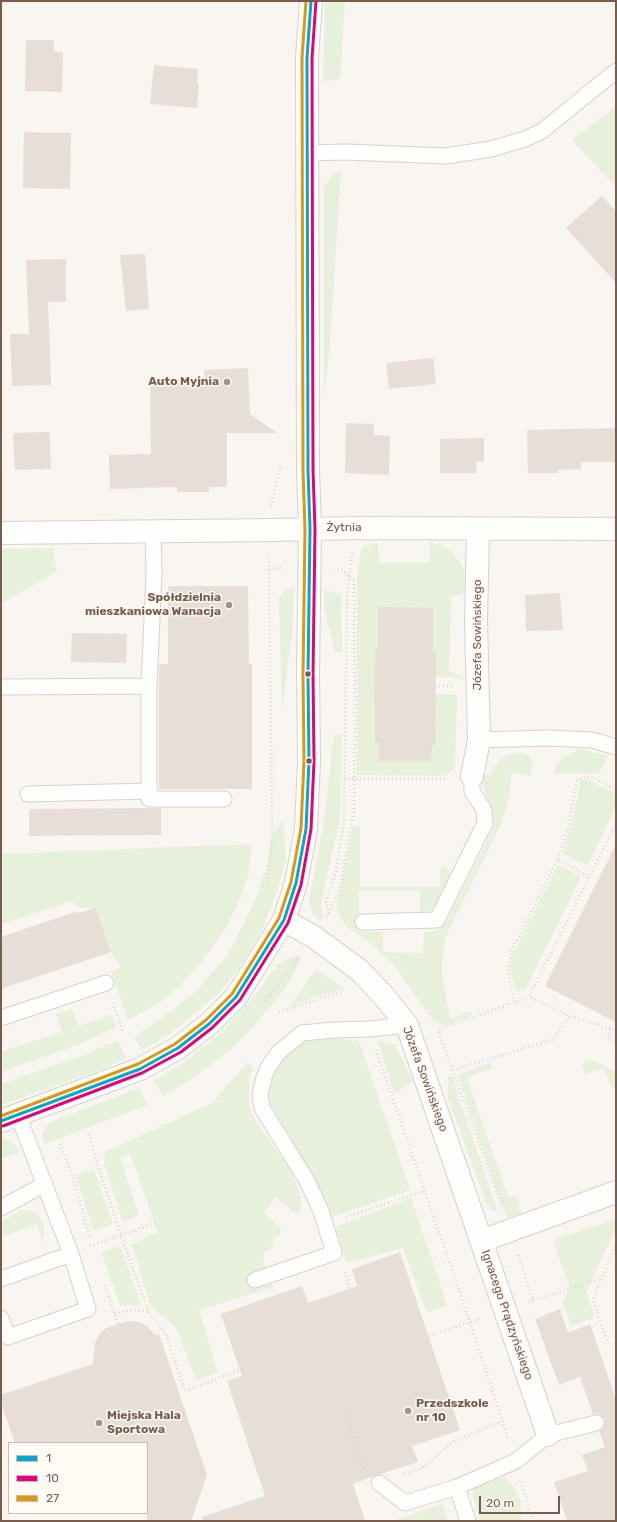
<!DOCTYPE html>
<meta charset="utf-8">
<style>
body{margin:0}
#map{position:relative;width:617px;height:1522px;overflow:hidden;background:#f9f5f0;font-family:Rubik,sans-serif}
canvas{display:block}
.frame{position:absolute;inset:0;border:2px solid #7a5c4d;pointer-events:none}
.legend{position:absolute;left:8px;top:1442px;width:140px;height:72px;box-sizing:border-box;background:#fffaf3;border:1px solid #cabbb1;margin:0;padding:5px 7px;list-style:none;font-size:12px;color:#7a5c4d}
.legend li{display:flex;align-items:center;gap:8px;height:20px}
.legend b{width:20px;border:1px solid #cabbb1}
.scale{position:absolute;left:479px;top:1496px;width:81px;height:18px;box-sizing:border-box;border:2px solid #7a5c4d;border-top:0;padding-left:5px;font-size:12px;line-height:14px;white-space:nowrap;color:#7a5c4d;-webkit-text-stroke:3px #fffaf3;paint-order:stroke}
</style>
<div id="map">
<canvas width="617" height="1522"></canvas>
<div class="frame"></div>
<ul class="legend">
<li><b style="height:5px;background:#00a9ce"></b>1</li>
<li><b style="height:5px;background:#e5007d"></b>10</li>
<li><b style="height:5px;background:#de970f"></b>27</li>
</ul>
<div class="scale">20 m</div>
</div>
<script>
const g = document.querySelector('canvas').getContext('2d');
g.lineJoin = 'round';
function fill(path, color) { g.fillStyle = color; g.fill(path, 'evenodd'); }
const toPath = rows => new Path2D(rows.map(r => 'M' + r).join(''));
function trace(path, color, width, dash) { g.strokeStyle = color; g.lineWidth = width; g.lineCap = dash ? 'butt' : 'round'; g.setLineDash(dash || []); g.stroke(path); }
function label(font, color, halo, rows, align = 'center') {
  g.font = font + ' Rubik,sans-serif'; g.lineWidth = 3; g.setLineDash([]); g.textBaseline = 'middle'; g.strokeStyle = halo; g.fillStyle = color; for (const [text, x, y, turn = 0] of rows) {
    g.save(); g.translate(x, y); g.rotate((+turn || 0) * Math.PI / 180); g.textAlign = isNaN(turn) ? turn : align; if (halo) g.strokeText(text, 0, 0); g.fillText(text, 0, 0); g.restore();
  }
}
fill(toPath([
 [325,1,345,1,340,78,337,80,323,81],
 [616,106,616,187,572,140],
 [341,170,330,342,324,397,324,187,333,174],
 [430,542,446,547,453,553,460,562,465,572,467,582,466,592,451,597,449,671,465,678,436,677,436,652,433,652,378,607,378,683,374,683,374,704,379,704,375,725,375,743,379,743,379,761,431,761,432,745,435,745,435,694,457,695,455,766,453,770,445,776,357,775,357,579,362,546,378,543,379,563,430,562],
 [53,548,57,571,1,604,1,549],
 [294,589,293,625,282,710,279,597,285,590],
 [324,590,341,594,342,652,335,652,324,608],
 [342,734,340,818,321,904,323,917,320,921,313,915,309,900,323,827,334,735],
 [579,749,608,755,599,774,554,774,556,766,561,759],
 [513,753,521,753,526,754,530,758,532,765,531,776,521,774,511,774,510,793,502,822,451,925,446,937,443,951,442,967,443,985,451,1019,471,1012,472,1015,448,1025,441,1024,435,1021,429,1015,393,964,370,943,345,925,336,908,353,826,360,825,360,887,440,887,441,867,446,868,450,872,449,877,433,909,427,911,420,911,420,891,359,891,359,931,383,932,383,952,423,953,424,932,436,931,445,925,492,832,494,817,493,810,485,794,481,776,486,774,490,775,495,766,500,760,505,756],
 [581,780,588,780,616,794,616,806,588,865,563,854,563,850,573,817],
 [283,821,286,859,278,889,263,928,244,961,221,991,198,1011,170,1034,142,1050,134,1037,178,1006,197,990,217,967,231,950,256,898,266,868,272,835],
 [251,844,249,873,240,899,226,928,206,956,181,985,159,1003,128,1020,111,971,121,966,111,952,96,908,79,908,72,901,1,924,1,854],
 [558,865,581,877,525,990,516,992,510,969,512,955],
 [296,956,302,958,285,989,249,1032,227,1052,195,1077,163,1096,154,1080,180,1065,221,1033,260,989,273,970,282,961],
 [316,969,343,988,290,1006],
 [72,1009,79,1026,111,1015,116,1028,74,1046,1,1072,1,1052,62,1032,56,1014],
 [310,1039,340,1039,359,1041,410,1190,331,1217,270,1102,269,1085,271,1071,298,1044],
 [377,1040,395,1045,413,1082,394,1093],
 [118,1041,126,1058,98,1071,1,1105,1,1084,78,1057],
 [587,1060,594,1061,616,1072,616,1087,612,1088,604,1068,585,1074,582,1066],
 [247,1063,253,1067,249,1080,249,1107,255,1120,288,1167,297,1185,301,1199,301,1207,299,1213,293,1211,275,1197,264,1213,281,1228,279,1236,271,1242,274,1247,265,1252,263,1263,273,1287,199,1310,218,1373,196,1380,177,1329,169,1321,157,1312,149,1302,132,1244,158,1232,130,1154,120,1157,139,1215,123,1222,104,1164,105,1152,212,1103],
 [489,1063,492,1067,491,1069,469,1076,468,1081,507,1194,510,1198,516,1196,522,1214,508,1217,506,1216,479,1138,458,1076,460,1074],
 [450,1076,454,1078,457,1093,497,1209,496,1211,493,1211,486,1203,448,1099,448,1077],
 [139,1088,147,1105,44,1144,42,1133,50,1122],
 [2,1138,13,1143,20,1152,1,1159],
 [94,1169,113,1224,94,1231,75,1175],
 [411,1198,447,1305,427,1313,403,1248,346,1263,336,1227],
 [21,1210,30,1211,36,1213,42,1220,44,1227,43,1243,37,1224,1,1237,1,1222],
 [616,1219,616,1228,586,1292,595,1317,572,1326,563,1303,569,1286,553,1240],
 [120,1246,141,1305,120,1305,101,1252],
 [505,1477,515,1489,520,1500,521,1521,480,1521,473,1497,473,1489,480,1484],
 [442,1504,448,1521,393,1521]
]), '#e7f0db');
fill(toPath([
 [26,40,54,40,54,51,63,52,62,92,25,91],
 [154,65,198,69,197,83,199,83,197,108,150,104],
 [24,132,71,133,70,189,23,188],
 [602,196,616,211,616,283,566,228],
 [145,254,149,309,126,311,120,255],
 [66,259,66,302,48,302,51,385,12,386,10,334,29,334,26,260],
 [433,358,436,384,389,389,386,363],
 [248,368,250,414,277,433,227,433,227,487,209,487,209,492,177,492,177,487,110,489,109,455,151,454,150,382,205,380,204,370],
 [346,423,374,424,374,435,390,436,389,475,345,473],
 [616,428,616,462,581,462,581,469,558,470,558,473,528,473,527,430],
 [50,432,51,469,15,470,13,433],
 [484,438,484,462,476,462,477,473,440,473,440,439],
 [168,586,248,586,249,664,252,664,252,789,159,789,159,664,168,664],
 [560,593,563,630,526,631,525,595],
 [378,607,433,608,433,652,436,652,435,745,432,745,431,761,379,761,379,743,375,743,375,704,374,704,375,650,378,650],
 [72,633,127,634,126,663,71,662],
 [161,808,161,835,29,836,29,809],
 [616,844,616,1022,545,986],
 [96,908,111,952,1,989,1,937,78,911,78,913],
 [400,1252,460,1430,412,1446,418,1462,381,1474,376,1475,372,1477,353,1484,365,1521,202,1521,202,1517,265,1496,227,1381,242,1376,221,1314,302,1286,308,1303,357,1286,352,1269],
 [560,1309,568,1333,590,1324,616,1400,616,1521,567,1521,554,1482,588,1471,582,1455,605,1447,599,1431,604,1426,605,1420,599,1414,593,1414,580,1377,559,1385,535,1319],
 [128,1321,140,1322,148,1327,155,1335,159,1334,207,1475,191,1521,147,1521,147,1443,15,1443,1,1403,1,1395,93,1364,95,1343,100,1333,106,1328]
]), '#e6ded7');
const service = toPath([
 [307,153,346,152,446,156,491,149,525,139,542,131,616,71],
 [153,532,154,572,149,686,149,799,224,799],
 [1,687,149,686],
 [479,740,548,738,592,740,616,747],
 [28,794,150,791],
 [363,922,437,920,485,823,484,810,472,791,472,776],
 [1,1018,106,983],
 [1,1208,45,1184],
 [1,1279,71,1254],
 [255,1280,334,1253,321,1211,307,1181,262,1108,260,1094,264,1077,269,1066,278,1053,302,1033,334,1030,369,1029,407,1025],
 [1,1318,8,1337,88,1309,71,1254,18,1115],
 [379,1483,405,1503,457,1487,516,1461,548,1435,596,1423],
 [457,1487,468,1521]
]);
const minor = toPath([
 [1,533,273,530,354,528,616,529],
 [472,776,479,740,476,620,478,529],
 [284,920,314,937,359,970,382,994,407,1025,548,1435],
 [1,1121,140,1069,178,1048,209,1024,236,997,284,920,296,883,306,829,309,761,308,674,310,529,308,470,307,58,311,1],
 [481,1241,616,1192]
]);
trace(service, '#d7d1cb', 17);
trace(minor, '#d7d1cb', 24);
trace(toPath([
 [271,506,281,464],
 [269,569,285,568],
 [435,686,454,686],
 [344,779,445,779,447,778],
 [616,824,529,997,570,1016,616,1031],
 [558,859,569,823,577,781,582,778,593,777,616,790],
 [268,882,272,844,269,555],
 [329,914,326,902,335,875,344,822,347,598,352,552],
 [327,917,340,888,354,811,355,726,354,581,342,570,334,569],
 [515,1002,508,972,512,949,558,859,590,877],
 [113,1003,123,1032],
 [263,1004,299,957],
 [279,1012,344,991],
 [610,1029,608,1039,616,1041],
 [376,1050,470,1322,508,1439],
 [452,1070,552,1040,570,1016],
 [89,1134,98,1166,121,1236,149,1312,165,1332,185,1391,240,1370],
 [60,1144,72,1174,90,1238],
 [502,1206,438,1030,529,997],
 [346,1217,425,1191],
 [90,1246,155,1223],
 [518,1255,533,1300,528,1302],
 [345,1272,350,1288],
 [105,1285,118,1324],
 [533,1300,601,1279],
 [115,1314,125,1311,135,1310,148,1312],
 [429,1336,482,1318],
 [608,1344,593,1300,616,1244],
 [345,1414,364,1468],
 [404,1474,422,1468,454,1441,501,1422],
 [521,1482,534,1521]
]), '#dcd5d0', 2.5, [1, 3]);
trace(service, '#fefefd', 15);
trace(minor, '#fefefd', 22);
trace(toPath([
 [1,1121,140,1069,178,1048,209,1024,236,997,284,920,296,883,306,829,309,761,308,674,310,529,308,470,307,58,311,1]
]), '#00a9ce', 3);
trace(toPath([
 [3,1126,142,1073,181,1052,212,1028,240,1000,288,923,301,885,311,829,314,761,313,674,315,529,313,470,312,58,316,1]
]), '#e5007d', 3);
trace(toPath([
 [1,1116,138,1064,175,1044,206,1020,232,994,279,918,291,882,301,828,304,761,303,674,305,529,303,470,302,58,306,1]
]), '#de970f', 3);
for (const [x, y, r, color] of [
 [227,382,4,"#a69286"],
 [229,605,4,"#a69286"],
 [308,674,3.5,"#7a5c4d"],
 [309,761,3.5,"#7a5c4d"],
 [408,1411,4,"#a69286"],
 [99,1423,4,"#a69286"]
]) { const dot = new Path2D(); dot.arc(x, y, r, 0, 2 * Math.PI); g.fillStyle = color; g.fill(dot); trace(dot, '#fffaf3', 1.5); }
label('bold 12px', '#7a5c4d', '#fffaf3', [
 ["Auto Myjnia",219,382],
 ["Spółdzielnia",221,598],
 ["mieszkaniowa Wanacja",221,612],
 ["Przedszkole",416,1404,"left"],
 ["nr 10",416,1418,"left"],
 ["Miejska Hala",107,1416,"left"],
 ["Sportowa",107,1430,"left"]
], 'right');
label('12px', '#7a5c4d', '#fffaf3', [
 ["Żytnia",344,528],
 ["Józefa Sowińskiego",478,635,-90],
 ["Józefa Sowińskiego",425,1079,70],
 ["Ignacego Prądzyńskiego",507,1315,71]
]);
</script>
